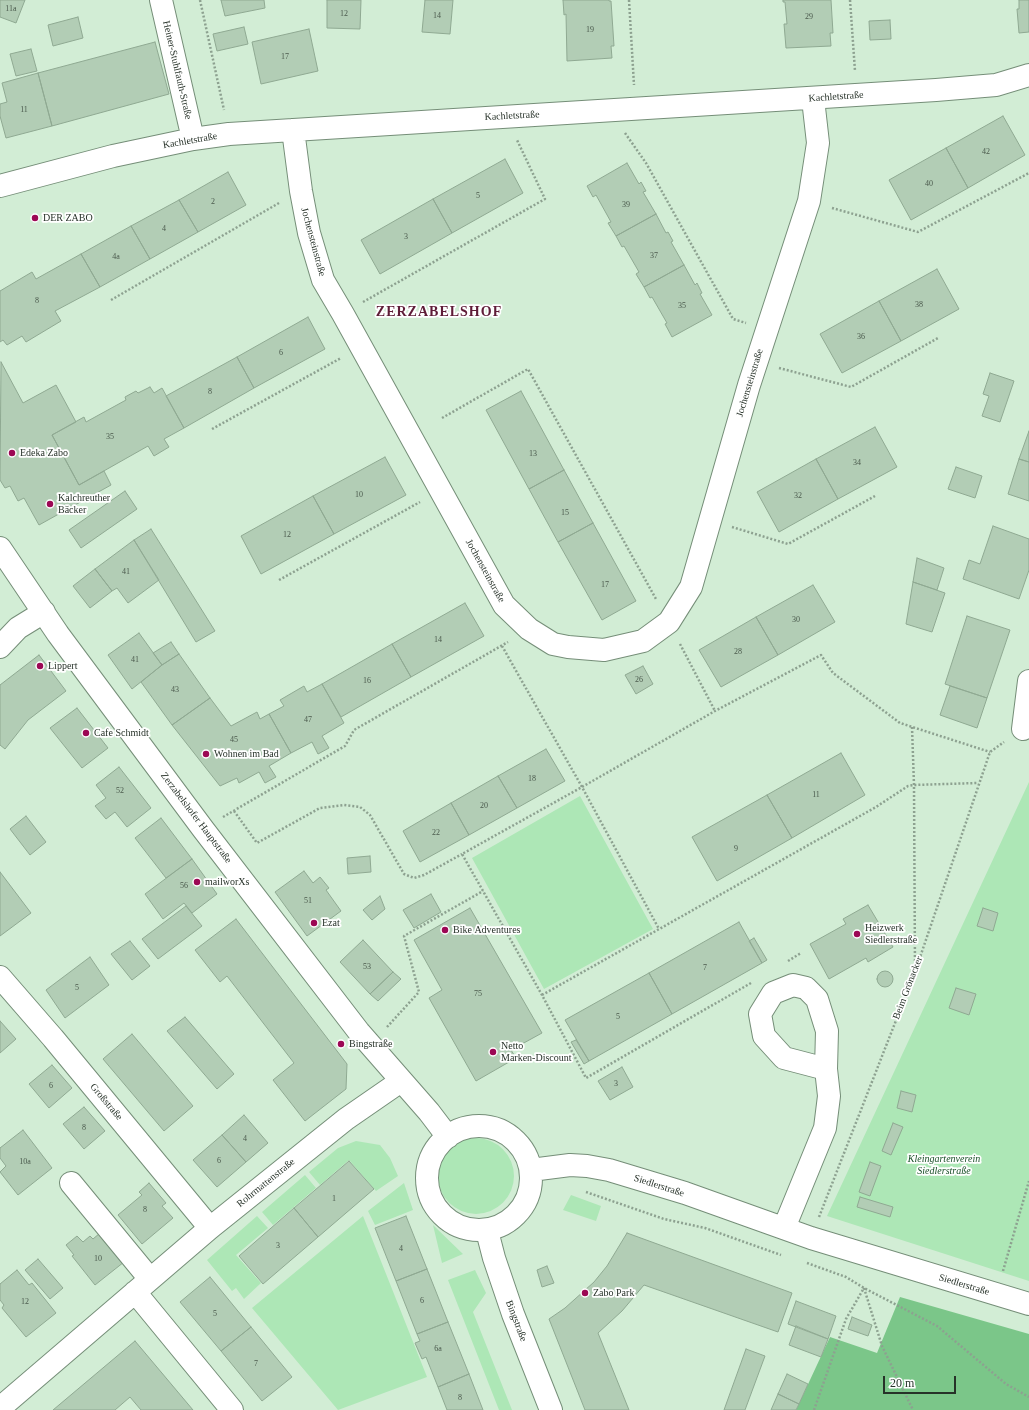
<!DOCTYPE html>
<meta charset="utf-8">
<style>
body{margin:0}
#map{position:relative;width:1029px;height:1410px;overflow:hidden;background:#d2edd5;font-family:"Times New Roman",serif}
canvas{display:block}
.scale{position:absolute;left:883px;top:1376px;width:73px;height:18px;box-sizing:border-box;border:2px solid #273229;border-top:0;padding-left:5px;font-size:12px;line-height:14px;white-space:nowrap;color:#273229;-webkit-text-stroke:3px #fff;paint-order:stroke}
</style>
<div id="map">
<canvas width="1029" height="1410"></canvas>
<div class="scale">20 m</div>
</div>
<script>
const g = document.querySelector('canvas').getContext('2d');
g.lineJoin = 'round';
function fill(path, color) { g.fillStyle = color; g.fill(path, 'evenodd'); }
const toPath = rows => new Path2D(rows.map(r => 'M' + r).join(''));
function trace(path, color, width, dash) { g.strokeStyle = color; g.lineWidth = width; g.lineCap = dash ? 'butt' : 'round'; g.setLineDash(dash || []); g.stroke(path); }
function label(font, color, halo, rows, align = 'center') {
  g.font = font + ' "Times New Roman",serif'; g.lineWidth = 3.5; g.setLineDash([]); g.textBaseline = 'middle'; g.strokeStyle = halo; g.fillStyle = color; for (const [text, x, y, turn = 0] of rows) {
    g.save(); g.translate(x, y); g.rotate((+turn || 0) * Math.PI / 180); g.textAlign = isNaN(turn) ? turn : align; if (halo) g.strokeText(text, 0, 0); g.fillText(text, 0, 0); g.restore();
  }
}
fill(toPath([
 [1029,782,1029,1281,827,1216],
 [580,796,653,929,544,989,472,858],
 '438 1176a38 38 0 1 1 76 0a38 38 0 1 1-76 0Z',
 [356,1141,380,1145,390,1158,398,1176,376,1191,349,1160,320,1185,309,1172,338,1148],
 [305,1175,316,1188,273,1225,262,1212],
 [404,1183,413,1210,375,1225,368,1211],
 [571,1195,601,1206,596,1221,563,1210],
 [257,1216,268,1228,236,1255,261,1283,244,1299,236,1288,232,1291,207,1260],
 [363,1216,427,1377,338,1410,252,1308],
 [433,1225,463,1254,442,1263],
 [475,1270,486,1293,473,1312,512,1410,499,1410,448,1280]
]), '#ade7b6');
fill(toPath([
 [900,1297,1029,1334,1029,1410,796,1410,830,1337,877,1353]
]), '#7bc689');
const building = toPath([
 [0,0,25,0,16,23,0,17,0,0],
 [221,0,264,0,265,8,225,16,221,0],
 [327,0,361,0,360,29,327,28,327,0],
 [425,0,453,0,450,34,422,32,425,0],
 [563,0,609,0,609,1,611,1,614,46,611,46,612,58,567,61,566,14,564,15,563,0],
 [783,0,831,0,833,33,830,33,831,46,786,48,784,24,787,24,785,2,783,2,783,0],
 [1019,0,1029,0,1029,32,1019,33,1017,9,1019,9,1019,0],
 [78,17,83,38,53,46,48,25,78,17],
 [890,20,891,39,870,40,869,21,890,20],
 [244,27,248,44,217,51,213,34,244,27],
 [309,29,318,71,261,84,252,42,309,29],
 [155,42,169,94,52,126,38,73,155,42],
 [31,49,37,71,16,76,10,54,31,49],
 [38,73,52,126,6,138,0,116,0,104,7,102,2,83,38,73],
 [1003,116,1025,155,968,188,946,148,1003,116],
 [946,148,968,188,911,220,889,180,946,148],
 [505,159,523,193,452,233,433,199,505,159],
 [627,163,639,184,641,182,646,191,643,192,656,214,616,236,608,223,611,222,596,195,593,197,587,186,627,163],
 [228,172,246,205,198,232,179,200,228,172],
 [433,199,452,233,380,274,361,240,433,199],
 [179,200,198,232,150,259,131,226,179,200],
 [656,214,666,233,668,232,673,241,671,242,684,265,644,287,636,274,639,272,624,246,622,247,616,236,656,214],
 [131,226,150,259,100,287,81,254,131,226],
 [81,254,100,287,55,311,61,321,26,342,22,336,7,345,3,340,0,342,0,291,32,272,36,279,81,254],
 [684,265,695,285,697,283,702,293,700,294,712,315,672,337,665,324,667,323,652,297,650,298,644,287,684,265],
 [937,269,959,309,901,341,879,301,937,269],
 [879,301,901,341,842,373,820,334,879,301],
 [308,317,325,349,254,388,237,357,308,317],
 [237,357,254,388,184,428,166,396,237,357],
 [1,362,23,403,56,385,76,422,52,435,79,485,104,471,111,485,39,525,24,498,18,501,10,486,5,488,0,480,1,362],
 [990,373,1014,381,1000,422,982,416,989,396,983,394,990,373],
 [150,387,154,393,162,388,184,428,164,439,169,447,154,456,148,446,79,485,52,435,84,417,86,422,126,400,125,397,136,391,138,393,150,387],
 [521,391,564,470,529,489,486,410,521,391],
 [875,427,897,467,838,499,816,459,875,427],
 [1029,431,1029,462,1019,459,1029,431],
 [385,457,406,495,334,534,313,496,385,457],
 [816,459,838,499,779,532,757,492,816,459],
 [1019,459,1029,462,1029,501,1008,494,1019,459],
 [956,467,982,476,975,498,948,489,956,467],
 [564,470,593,523,558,542,529,489,564,470],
 [125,491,137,509,81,548,69,530,125,491],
 [313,496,334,534,261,574,241,536,313,496],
 [593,523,636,601,602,620,558,542,593,523],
 [993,526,1029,539,1029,570,1019,599,963,579,969,560,980,564,993,526],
 [151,529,215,631,196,642,134,540,151,529],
 [134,540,159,580,128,603,117,588,112,591,95,569,134,540],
 [917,558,944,568,937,590,913,582,917,558],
 [95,569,112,591,90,608,73,586,95,569],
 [913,582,945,593,932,632,906,624,913,582],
 [813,585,835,622,778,655,756,617,813,585],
 [465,603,484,636,411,677,392,644,465,603],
 [967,616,1010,630,987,698,945,684,967,616],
 [756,617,778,655,721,687,699,650,756,617],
 [139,633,162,665,132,689,108,655,139,633],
 [171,642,179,654,162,665,153,653,171,642],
 [392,644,411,677,341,717,322,684,392,644],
 [179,654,210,698,172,725,141,682,162,665,179,654],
 [39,655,66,691,28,720,5,749,0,745,0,685,39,655],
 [643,666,653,684,636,694,625,675,643,666],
 [322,684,344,723,322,736,329,748,318,754,312,742,291,753,269,714,284,706,280,700,304,686,307,692,322,684],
 [950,686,987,698,977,728,940,715,950,686],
 [210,698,231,726,257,712,260,719,269,714,291,753,269,766,276,777,265,783,259,772,239,783,237,778,220,786,172,725,210,698],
 [77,708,108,748,82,768,50,728,77,708],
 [546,749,565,781,517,808,498,776,546,749],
 [841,753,865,795,792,838,767,795,841,753],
 [119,767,151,808,127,827,115,812,106,819,95,806,106,798,96,785,119,767],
 [498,776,517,808,469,835,451,803,498,776],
 [767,795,792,838,717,881,692,837,767,795],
 [451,803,469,835,420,862,403,831,451,803],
 [26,816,46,842,30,855,10,829,26,816],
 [161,818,192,859,166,878,135,838,161,818],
 [370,856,371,872,348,874,347,858,370,856],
 [192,859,217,894,192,913,184,903,163,919,145,894,192,859],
 [304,871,313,883,320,877,329,888,326,890,341,911,307,936,275,892,304,871],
 [0,872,31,913,0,936,0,872],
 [431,894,441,912,414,928,403,910,431,894],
 [380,896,385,909,372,920,363,910,380,896],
 [868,905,893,947,868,962,866,958,829,979,810,944,846,924,843,919,868,905],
 [186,906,202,926,158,959,142,939,186,906],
 [470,908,542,1033,511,1050,516,1058,476,1081,429,998,442,990,414,940,470,908],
 [983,908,998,913,993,931,977,926,983,908],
 [236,919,347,1064,346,1089,305,1121,273,1080,294,1063,227,976,220,982,195,950,236,919],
 [739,922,762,963,672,1014,649,973,739,922],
 [754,938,767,960,762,963,749,941,754,938],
 [363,940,393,972,370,994,340,962,363,940],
 [130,941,150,966,132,980,111,954,130,941],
 [90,957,109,985,65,1018,46,990,90,957],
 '877 979a8 8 0 1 1 16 0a8 8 0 1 1-16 0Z',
 [393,972,401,979,378,1001,370,994,393,972],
 [649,973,672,1014,589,1061,565,1020,649,973],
 [956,988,976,994,969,1015,949,1008,956,988],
 [185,1017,234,1074,217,1089,167,1031,185,1017],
 [0,1021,16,1039,0,1053,0,1021],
 [132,1034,193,1106,164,1131,103,1059,132,1034],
 [576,1040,589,1061,584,1064,571,1042,576,1040],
 [52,1065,72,1088,49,1108,29,1084,52,1065],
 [622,1067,633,1087,610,1100,598,1081,622,1067],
 [901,1091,916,1095,912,1112,897,1108,901,1091],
 [84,1107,105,1131,84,1149,63,1124,84,1107],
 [244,1115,268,1143,246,1162,222,1135,244,1115],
 [893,1123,903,1127,891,1155,882,1151,893,1123],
 [23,1130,52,1168,18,1195,0,1172,6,1166,0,1158,0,1148,23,1130],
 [222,1135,246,1162,217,1187,193,1160,222,1135],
 [349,1161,374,1189,318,1237,294,1208,349,1161],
 [870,1162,881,1166,870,1196,859,1192,870,1162],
 [149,1183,166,1203,162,1206,173,1218,142,1244,118,1215,142,1195,139,1192,149,1183],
 [860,1197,893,1207,890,1217,857,1207,860,1197],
 [294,1208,318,1237,263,1284,239,1256,294,1208],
 [406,1216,427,1269,396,1281,375,1228,406,1216],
 [100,1233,124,1262,95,1285,72,1256,74,1255,66,1245,77,1236,83,1242,90,1236,93,1239,100,1233],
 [627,1233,792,1293,778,1332,644,1285,622,1311,598,1333,629,1410,585,1410,549,1319,565,1308,594,1282,607,1266,627,1233],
 [38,1259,63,1288,50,1299,25,1270,38,1259],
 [547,1266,554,1283,542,1287,537,1270,547,1266],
 [427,1269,448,1322,417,1334,396,1281,427,1269],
 [17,1270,29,1285,32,1283,56,1313,26,1337,2,1308,4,1305,0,1300,0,1284,17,1270],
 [210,1277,251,1327,221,1351,180,1302,210,1277],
 [796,1301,836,1316,828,1339,788,1324,796,1301],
 [852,1317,872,1325,868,1336,848,1329,852,1317],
 [448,1322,469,1374,438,1387,426,1357,422,1359,415,1343,420,1341,417,1334,448,1322],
 [796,1326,828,1339,821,1357,789,1345,796,1326],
 [251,1327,292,1377,262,1401,221,1351,251,1327],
 [135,1341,193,1410,141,1410,130,1397,115,1410,53,1410,135,1341],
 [746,1349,765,1356,745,1410,724,1410,746,1349],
 [469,1374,483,1410,447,1410,438,1387,469,1374],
 [787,1374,808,1384,799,1404,778,1394,787,1374],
 [778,1394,799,1404,796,1410,771,1410,778,1394]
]);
fill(building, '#b2cdb5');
trace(building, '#8fa992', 1);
const minor = toPath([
 [161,0,193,139],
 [293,130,301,191,309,233,323,280,343,314,504,605,529,629,553,644,568,647,604,650,643,641,669,622,691,587,749,385,809,201,818,143,813,99],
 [0,186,113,156,193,139,229,134,936,90,996,85,1029,75],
 [0,548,58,634,203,829,359,1032,429,1112,448,1137],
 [0,647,18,628,44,612],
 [1023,729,1029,681],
 [0,977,53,1038,210,1228],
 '427 1178a52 52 0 1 1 104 0a52 52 0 1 1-104 0Z',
 [531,1170,570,1165,587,1166,609,1170,685,1193,811,1238,1029,1304],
 [71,1183,150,1279],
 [784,1228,825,1128,829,1096,826,1069,827,1031,817,999,806,988,793,985,773,993,760,1014,764,1036,784,1058,826,1069],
 [487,1231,494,1258,513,1314,551,1410],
 [135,1292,232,1410],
 [0,1408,210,1228,346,1119,401,1081]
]);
trace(minor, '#758e78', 24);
trace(toPath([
 [200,0,224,110],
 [629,0,634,85],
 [850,0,855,71],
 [625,133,646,163,733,319,746,323],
 [832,208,918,232,1029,173],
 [111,300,279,203],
 [363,302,545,199,517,140],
 [779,368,851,387,938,338],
 [442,418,528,369,656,599],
 [212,429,341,358],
 [732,527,788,544,875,496],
 [279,580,420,502],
 [680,644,715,711],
 [502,646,582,787,659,929],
 [912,727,914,785,915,969],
 [234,811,257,843,320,808,344,805,360,807,370,815,404,874,414,878,424,875,462,854],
 [223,817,345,746,354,730,508,642],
 [788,961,801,953],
 [751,983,586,1078,542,995,462,854,582,787,715,711,821,655,833,673,900,723,990,752],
 [542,995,876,807,908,786,914,785,978,783],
 [387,1027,419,992,404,936,483,891],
 [586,1192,664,1219,705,1228,781,1255],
 [819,1217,915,972,990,752,1004,742],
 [807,1263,846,1277,864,1288,937,1326,1006,1384,1029,1397],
 [1003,1271,1029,1181],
 [864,1288,882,1346,913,1410],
 [814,1410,846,1319,864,1288]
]), '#8da190', 2.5, [2, 2]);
trace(minor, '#fff', 22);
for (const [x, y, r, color] of [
 [35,218,4,"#9c0754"],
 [12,453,4,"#9c0754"],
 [50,504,4,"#9c0754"],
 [40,666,4,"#9c0754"],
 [86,733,4,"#9c0754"],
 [206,754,4,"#9c0754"],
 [197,882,4,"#9c0754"],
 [314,923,4,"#9c0754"],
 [445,930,4,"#9c0754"],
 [857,934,4,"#9c0754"],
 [341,1044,4,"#9c0754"],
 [493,1052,4,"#9c0754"],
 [585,1293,4,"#9c0754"]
]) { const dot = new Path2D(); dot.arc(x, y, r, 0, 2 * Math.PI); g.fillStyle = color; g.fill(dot); trace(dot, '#fff', 1.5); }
label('8px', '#4a594c', null, [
 ["11a",11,9],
 ["12",344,14],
 ["14",437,16],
 ["29",809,17],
 ["19",590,30],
 ["17",285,57],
 ["11",24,110],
 ["42",986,152],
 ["40",929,184],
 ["5",478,196],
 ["2",213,202],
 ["39",626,205],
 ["4",164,229],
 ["3",406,237],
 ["37",654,256],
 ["4a",116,257],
 ["8",37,301],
 ["38",919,305],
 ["35",682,306],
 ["36",861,337],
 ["6",281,353],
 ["8",210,392],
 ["35",110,437],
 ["13",533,454],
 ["34",857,463],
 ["10",359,495],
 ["32",798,496],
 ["15",565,513],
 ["12",287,535],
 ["41",126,572],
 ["17",605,585],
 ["30",796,620],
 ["14",438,640],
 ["28",738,652],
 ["41",135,660],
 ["26",639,680],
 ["16",367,681],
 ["43",175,690],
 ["47",308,720],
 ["45",234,740],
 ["18",532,779],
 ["52",120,791],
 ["11",816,795],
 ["20",484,806],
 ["22",436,833],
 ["9",736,849],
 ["56",184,886],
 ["51",308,901],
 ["53",367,967],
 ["7",705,968],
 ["5",77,988],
 ["75",478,994],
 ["5",618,1017],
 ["3",616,1084],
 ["6",51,1086],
 ["8",84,1128],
 ["4",245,1139],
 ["6",219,1161],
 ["10a",25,1162],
 ["1",334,1199],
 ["8",145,1210],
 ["3",278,1246],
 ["4",401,1249],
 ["10",98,1259],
 ["6",422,1301],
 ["12",25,1302],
 ["5",215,1314],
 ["6a",438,1349],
 ["7",256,1364],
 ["8",460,1398]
]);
label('10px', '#273229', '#fff', [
 ["Heiner-Stuhlfauth-Straße",177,70,77],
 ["Kachletstraße",836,97,-4],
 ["Kachletstraße",512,116,-3],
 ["Kachletstraße",190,141,-10],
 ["Jochensteinstraße",313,242,75],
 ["Jochensteinstraße",750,383,-73],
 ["Jochensteinstraße",485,571,61],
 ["Zerzabelshofer Hauptstraße",196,818,53],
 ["Beim Grönacker",908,988,-69],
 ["Großstraße",106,1102,50],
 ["Rohrmattenstraße",266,1183,-39],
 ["Siedlerstraße",659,1186,18],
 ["Siedlerstraße",964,1285,17],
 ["Bingstraße",516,1321,69]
]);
label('10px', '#273229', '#fff', [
 ["DER ZABO",43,218],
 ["Edeka Zabo",20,453],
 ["Kalchreuther",58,498],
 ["Bäcker",58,510],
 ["Lippert",48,666],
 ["Cafe Schmidt",94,733],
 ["Wohnen im Bad",214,754],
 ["mailworXs",205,882],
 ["Ezat",322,923],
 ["Heizwerk",865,928],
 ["Siedlerstraße",865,940],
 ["Bike Adventures",453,930],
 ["Bingstraße",349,1044],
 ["Netto",501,1046],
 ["Marken-Discount",501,1058],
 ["Zabo Park",593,1293]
], 'left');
label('italic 10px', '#184f27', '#fff', [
 ["Kleingartenverein",944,1159],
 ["Siedlerstraße",944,1171]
]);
g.letterSpacing = '1px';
label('bold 14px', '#5e1c37', '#fff', [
 ["ZERZABELSHOF",439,312]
]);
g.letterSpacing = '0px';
</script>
